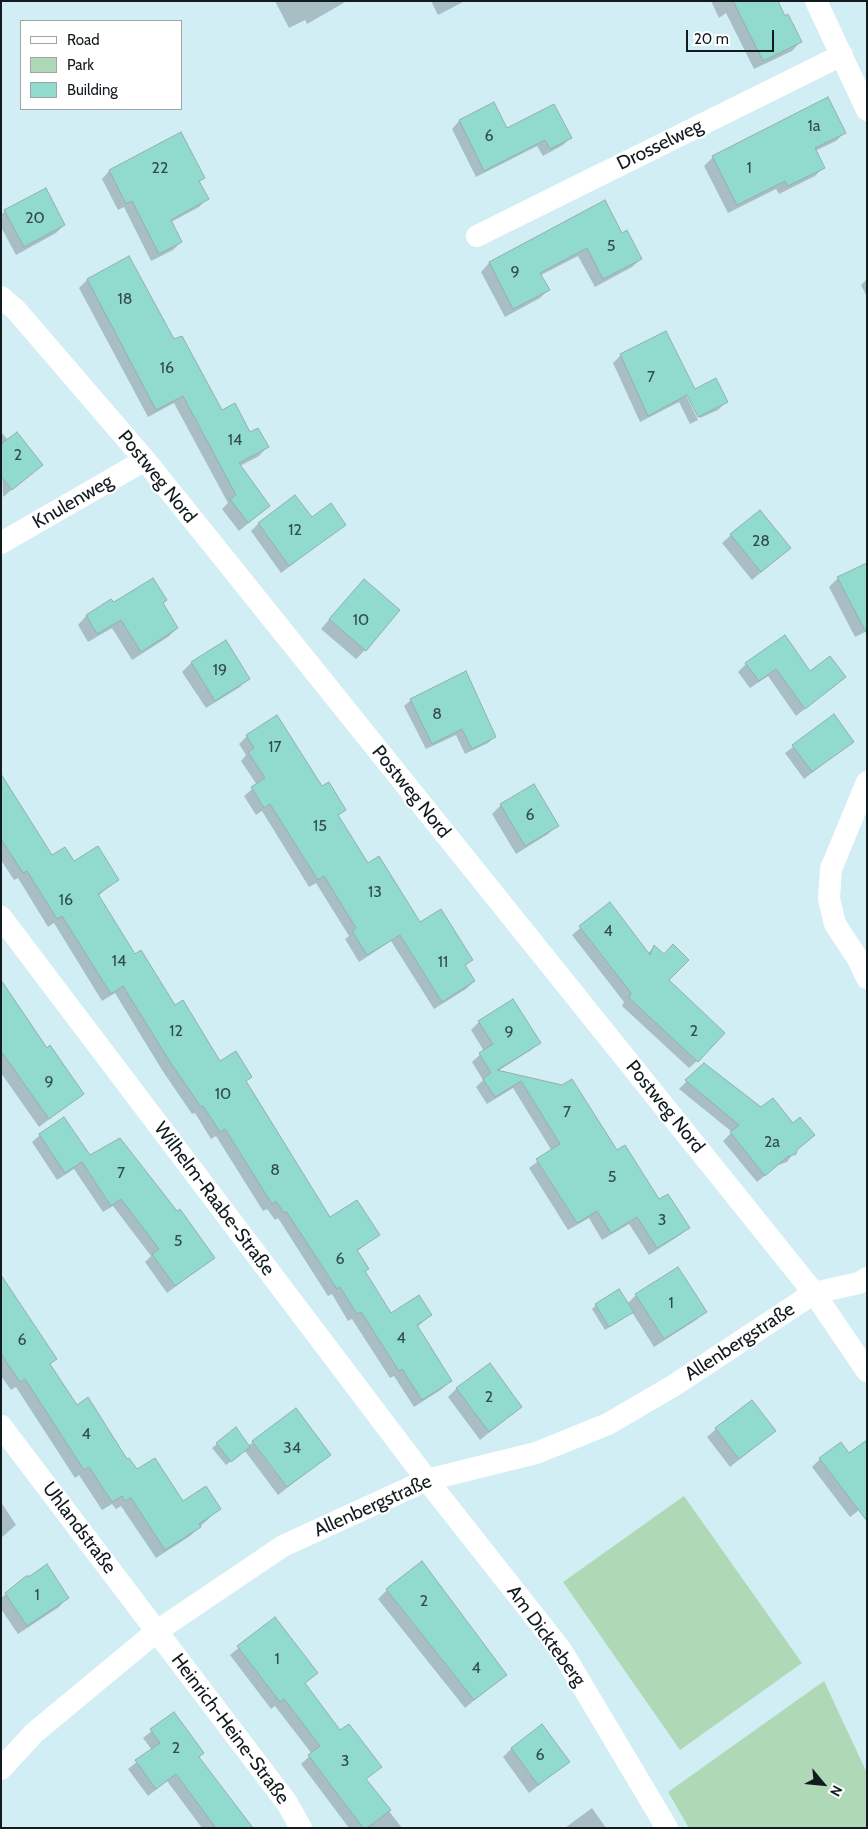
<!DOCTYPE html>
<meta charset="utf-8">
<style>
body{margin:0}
#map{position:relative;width:868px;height:1829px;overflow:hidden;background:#d2eef5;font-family:Cabin,sans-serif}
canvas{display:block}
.frame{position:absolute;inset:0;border:2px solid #121c1f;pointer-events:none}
.legend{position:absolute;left:20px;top:20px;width:162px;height:90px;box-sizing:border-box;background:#fff;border:1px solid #a0a4a5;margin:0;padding:6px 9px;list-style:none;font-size:15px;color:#121c1f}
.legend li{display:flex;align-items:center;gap:10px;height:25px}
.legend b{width:25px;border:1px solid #a0a4a5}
.north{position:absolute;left:798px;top:1759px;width:50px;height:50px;-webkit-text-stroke:4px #fff;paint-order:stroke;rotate:118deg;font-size:14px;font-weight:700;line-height:20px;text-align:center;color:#121c1f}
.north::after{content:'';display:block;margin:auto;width:18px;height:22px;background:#121c1f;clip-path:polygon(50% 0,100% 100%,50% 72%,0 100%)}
.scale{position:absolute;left:686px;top:30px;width:88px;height:22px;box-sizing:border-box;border:2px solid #121c1f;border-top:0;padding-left:6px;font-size:15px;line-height:18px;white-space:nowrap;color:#121c1f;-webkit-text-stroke:4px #fff;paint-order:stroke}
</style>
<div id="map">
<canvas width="868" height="1829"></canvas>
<div class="frame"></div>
<ul class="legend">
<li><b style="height:6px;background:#fff"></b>Road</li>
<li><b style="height:14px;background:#afd9b6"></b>Park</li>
<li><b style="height:14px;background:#90dbce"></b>Building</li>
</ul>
<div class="north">N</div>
<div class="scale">20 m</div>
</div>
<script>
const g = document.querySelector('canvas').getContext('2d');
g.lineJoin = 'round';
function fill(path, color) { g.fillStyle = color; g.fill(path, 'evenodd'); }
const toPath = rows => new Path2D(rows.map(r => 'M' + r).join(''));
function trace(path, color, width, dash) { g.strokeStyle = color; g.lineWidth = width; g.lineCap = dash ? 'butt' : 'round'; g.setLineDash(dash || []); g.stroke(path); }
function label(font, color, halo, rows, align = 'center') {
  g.font = font + ' Cabin,sans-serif'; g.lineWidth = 4; g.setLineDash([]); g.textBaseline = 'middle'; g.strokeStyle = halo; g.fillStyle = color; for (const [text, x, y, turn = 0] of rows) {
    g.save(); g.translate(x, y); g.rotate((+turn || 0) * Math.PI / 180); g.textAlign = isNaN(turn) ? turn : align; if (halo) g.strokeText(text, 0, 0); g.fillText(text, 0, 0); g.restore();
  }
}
fill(toPath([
 [684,1496,802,1663,680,1750,563,1582],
 [824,1681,867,1773,867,1828,689,1828,668,1792]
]), '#afd9b6');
fill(toPath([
 [275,1,347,1,307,24,305,20,289,28],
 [431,1,465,1,438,15],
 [711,1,776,1,800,42,792,51,754,69,726,13,719,18],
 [828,99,844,133,836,141,815,151,823,168,815,176,779,194,776,189,728,213,704,166,713,157],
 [493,104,507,130,570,138,563,145,543,156,537,146,476,177,452,129,459,121],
 [181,134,204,177,198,183,207,199,199,207,171,222,181,242,173,250,151,261,124,207,118,210,102,179,109,171],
 [605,202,622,235,641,259,632,267,595,287,578,256,541,275,548,290,540,298,505,317,481,272,489,263],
 [5,211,64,225,56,233,16,255,1,227,1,215],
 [129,257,173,341,221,411,267,447,259,456,240,466,269,506,239,531,222,509,228,503,174,403,148,417,79,288,87,280],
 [867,279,867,297,861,285],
 [621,355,695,390,726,402,718,410,700,418,689,395,686,395,698,420,690,424,679,402,640,422,613,363],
 [1,432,8,440,41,465,3,497],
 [311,519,344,525,281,573,251,531,259,523],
 [731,535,790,548,752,580,722,543],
 [838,578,867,631,855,637,829,587],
 [355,589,365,650,356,659,321,629],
 [162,603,177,628,168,637,132,660,112,628,88,642,78,625,86,616,113,604],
 [225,642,248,678,240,687,206,708,182,672,191,663],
 [746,664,809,673,840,680,796,716,768,676,750,688,738,672],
 [411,700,495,736,488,743,465,754,456,735,426,749,404,706],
 [834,716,852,742,804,779,785,753],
 [247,736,322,788,344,810,337,817,367,865,420,924,472,960,464,967,474,981,466,989,434,1009,391,941,359,962,345,939,349,936,316,883,309,887,262,811,256,815,244,796,257,785,241,761,246,755,239,744],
 [1,791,52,856,117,880,98,896,134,955,220,1063,251,1077,245,1082,330,1219,378,1235,356,1252,364,1272,390,1315,431,1315,417,1327,450,1381,442,1389,414,1407,394,1376,390,1378,352,1319,348,1321,332,1294,328,1296,278,1218,275,1220,267,1209,263,1211,216,1136,211,1139,195,1113,192,1114,162,1070,115,993,102,1001,54,923,48,927,18,878,14,880,1,860],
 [501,805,557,825,548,834,516,854,492,814],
 [609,904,648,953,654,947,697,1061,689,1068,622,1006,624,1002,572,935],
 [1,983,46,1050,83,1093,39,1127,1,1073],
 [479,1022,539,1043,531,1050,498,1071,562,1087,659,1201,688,1228,680,1235,649,1255,629,1224,602,1240,589,1218,568,1230,529,1168,552,1151,513,1088,487,1104,476,1087,483,1080,472,1062,484,1051,471,1030],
 [704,1064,795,1151,787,1162,778,1165,757,1182,723,1141,732,1132,679,1089],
 [40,1135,89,1157,213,1258,167,1293,145,1262,151,1256,113,1206,103,1212,74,1169,57,1180,32,1142],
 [1,1275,55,1359,49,1365,76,1407,136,1471,183,1503,220,1508,190,1536,156,1558,121,1506,116,1509,112,1504,102,1510,79,1475,75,1478,16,1387,11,1390,1,1376],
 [636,1295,705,1311,696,1320,654,1347,632,1312,605,1330,592,1309,596,1305,627,1304],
 [457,1388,521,1407,480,1440,448,1397],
 [716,1429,775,1431,730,1467,707,1437],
 [253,1442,329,1455,278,1495,245,1451,226,1465,212,1448,217,1444,248,1446],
 [820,1459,867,1504,850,1517,812,1467],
 [1,1502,16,1525,1,1538],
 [387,1590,506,1674,465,1708,378,1599],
 [6,1594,67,1598,59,1607,18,1634,1,1609,1,1598],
 [274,1619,304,1684,340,1732,380,1767,365,1780,402,1828,349,1828,301,1764,312,1754,275,1706,271,1709,230,1655],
 [173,1714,198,1758,253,1828,202,1828,167,1781,148,1796,128,1769,152,1750,143,1738],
 [512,1748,568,1762,529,1793,503,1757],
 [592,1808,606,1828,565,1828]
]), '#0003');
const building = toPath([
 [733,1,778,1,785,16,788,14,802,42,763,61,733,1],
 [828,97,846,133,815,148,825,168,788,186,785,181,737,205,712,156,828,97],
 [494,102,507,128,554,104,572,138,550,149,545,140,484,171,459,120,494,102],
 [181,132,205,178,199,181,209,199,171,220,182,242,159,254,132,201,126,204,109,170,181,132],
 [46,188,65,225,24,247,4,210,46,188],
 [605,200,622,233,627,230,642,259,603,279,587,248,540,273,550,290,513,309,489,262,605,200],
 [129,256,174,339,182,336,222,410,235,403,250,432,258,428,269,447,239,463,270,506,248,523,230,499,236,495,183,396,156,410,87,279,129,256],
 [666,331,695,389,716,378,728,402,698,417,687,395,648,416,620,354,666,331],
 [17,432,43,465,12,490,1,476,1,444,17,432],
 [295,495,312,517,331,503,346,525,289,566,258,523,295,495],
 [760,510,791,548,761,572,730,534,760,510],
 [867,563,867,634,837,577,867,563],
 [153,578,167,600,163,603,178,628,141,652,121,620,97,634,86,615,111,599,114,602,153,578],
 [364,579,400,610,366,651,329,619,364,579],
 [785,635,810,671,830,656,846,677,805,709,776,669,759,681,745,663,785,635],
 [226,640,250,679,215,701,191,662,226,640],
 [466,671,496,737,472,749,462,729,432,744,410,699,466,671],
 [834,714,854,742,812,772,792,745,834,714],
 [277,715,322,786,329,782,346,810,338,815,368,863,379,856,420,922,441,909,473,960,465,965,475,981,442,1002,400,935,367,955,352,931,356,928,324,876,318,880,270,804,264,808,251,787,265,778,248,752,254,748,246,735,277,715],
 [1,774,52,855,65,847,74,861,98,846,119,880,98,894,135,954,141,950,175,1005,183,1000,220,1061,236,1051,252,1077,246,1081,330,1217,357,1200,380,1235,357,1250,369,1269,365,1271,391,1313,419,1295,432,1315,417,1325,452,1381,422,1400,402,1369,399,1371,361,1312,357,1314,340,1287,337,1289,286,1211,284,1213,276,1201,272,1204,225,1129,220,1132,203,1106,201,1107,170,1062,123,986,111,994,62,916,57,919,27,871,23,873,1,839,1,774],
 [534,784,559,826,525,846,500,804,534,784],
 [610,902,650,955,654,945,664,954,673,944,689,960,669,980,725,1033,698,1062,629,998,631,993,579,926,610,902],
 [1,980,47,1048,50,1045,84,1094,49,1119,1,1051,1,980],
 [513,999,541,1043,497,1070,562,1085,572,1079,617,1150,625,1145,659,1199,668,1194,690,1228,657,1248,637,1217,611,1233,597,1211,577,1223,536,1159,560,1144,521,1081,495,1097,483,1079,491,1073,479,1053,493,1044,478,1021,513,999],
 [704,1063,761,1107,773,1098,793,1123,800,1117,815,1135,797,1150,796,1154,787,1157,765,1176,730,1132,739,1125,685,1080,704,1063],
 [64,1117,90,1155,120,1138,177,1211,180,1209,215,1258,175,1286,152,1254,159,1249,121,1199,111,1206,82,1162,65,1173,39,1134,64,1117],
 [678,1267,707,1312,664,1339,635,1294,678,1267],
 [1,1275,57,1359,50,1364,77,1405,88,1397,127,1459,129,1458,137,1469,155,1458,183,1501,206,1486,221,1509,199,1524,201,1527,165,1550,131,1498,125,1501,122,1496,112,1502,89,1467,84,1470,25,1379,20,1382,1,1354,1,1275],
 [619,1289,634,1312,609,1327,595,1304,619,1289],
 [490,1363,522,1407,489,1432,456,1388,490,1363],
 [752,1400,776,1431,739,1459,715,1428,752,1400],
 [296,1408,331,1455,287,1487,252,1441,296,1408],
 [236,1427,250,1447,231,1462,216,1443,236,1427],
 [867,1440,867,1521,819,1458,841,1442,849,1453,867,1440],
 [422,1561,507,1675,474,1700,386,1589,422,1561],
 [47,1564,69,1598,27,1626,5,1593,26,1576,30,1576,47,1564],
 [275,1617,318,1673,305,1683,340,1730,349,1724,382,1767,366,1779,391,1810,367,1828,363,1828,308,1755,320,1746,284,1699,280,1702,237,1646,275,1617],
 [174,1712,204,1753,199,1757,253,1828,216,1828,176,1774,156,1789,135,1760,160,1743,150,1729,174,1712],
 [542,1724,570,1762,538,1785,511,1748,542,1724]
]);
fill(building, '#90dbce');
trace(building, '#94afaa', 1);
trace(toPath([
 [816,1,867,110],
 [477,236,842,55],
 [1,297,16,310,145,460,814,1293,867,1371],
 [1,543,145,460],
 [867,782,831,869,829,899,835,924,858,959,867,978],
 [1,917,427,1480,561,1650,667,1828],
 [1,1426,287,1803,301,1828],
 [1,1769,34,1733,157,1631,283,1546,427,1480,536,1453,608,1424,673,1386,814,1293,859,1283,867,1278]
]), '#fff', 22);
label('16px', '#324c4b', null, [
 ["1a",814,126],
 ["6",489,136],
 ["22",160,168],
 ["1",749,168],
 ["20",35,218],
 ["5",611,246],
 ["9",515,272],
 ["18",125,299],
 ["16",167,368],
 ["7",651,377],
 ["14",235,440],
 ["2",18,455],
 ["12",295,530],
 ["28",761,541],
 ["10",361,620],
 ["19",220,670],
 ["8",437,714],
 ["17",275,747],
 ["6",530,815],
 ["15",320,826],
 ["13",375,892],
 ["16",66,900],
 ["4",608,931],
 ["14",119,961],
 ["11",443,962],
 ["12",176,1031],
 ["2",694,1031],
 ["9",509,1032],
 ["9",49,1082],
 ["10",223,1094],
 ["7",567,1112],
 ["2a",772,1142],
 ["8",275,1170],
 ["7",121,1173],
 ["5",612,1177],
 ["3",662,1220],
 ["5",178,1241],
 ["6",340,1259],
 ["1",671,1303],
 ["4",401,1338],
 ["6",22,1340],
 ["2",489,1397],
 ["4",86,1434],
 ["34",292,1448],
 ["1",37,1595],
 ["2",424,1601],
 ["1",277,1659],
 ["4",476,1668],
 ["2",176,1748],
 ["6",540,1755],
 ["3",345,1761]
]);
label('19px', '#121c1f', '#fff', [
 ["Drosselweg",660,145,-26],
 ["Postweg Nord",157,477,51],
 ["Knulenweg",73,502,-30],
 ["Postweg Nord",411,792,51],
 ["Postweg Nord",665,1107,51],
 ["Wilhelm-Raabe-Straße",214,1199,53],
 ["Allenbergstraße",740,1342,-33],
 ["Allenbergstraße",373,1506,-24],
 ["Uhlandstraße",79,1528,53],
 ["Am Dickteberg",546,1636,54],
 ["Heinrich-Heine-Straße",230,1729,53]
]);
</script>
